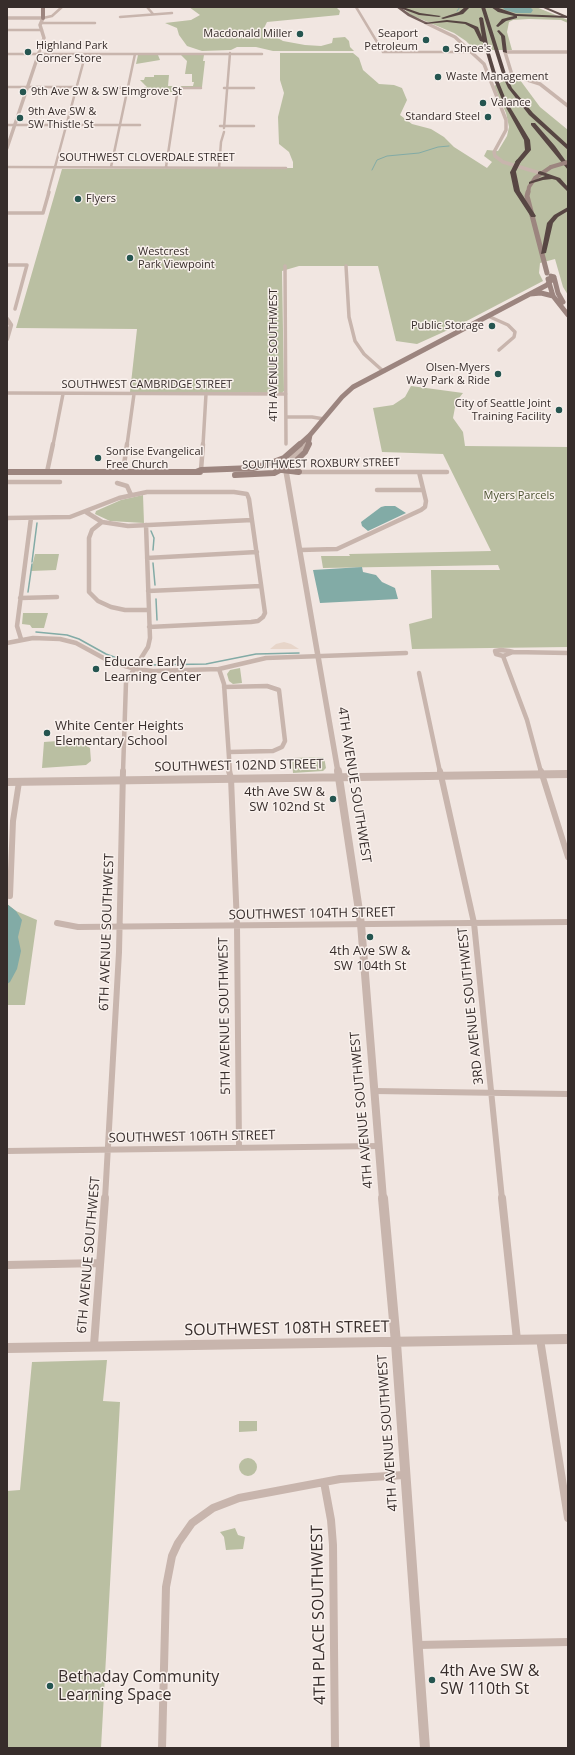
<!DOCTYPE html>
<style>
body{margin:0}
#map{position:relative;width:575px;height:1755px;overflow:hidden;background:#f1e6e1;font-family:"Open Sans",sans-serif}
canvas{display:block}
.frame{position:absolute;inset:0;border:8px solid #372d2b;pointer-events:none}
</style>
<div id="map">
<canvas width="575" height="1755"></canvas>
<div class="frame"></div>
</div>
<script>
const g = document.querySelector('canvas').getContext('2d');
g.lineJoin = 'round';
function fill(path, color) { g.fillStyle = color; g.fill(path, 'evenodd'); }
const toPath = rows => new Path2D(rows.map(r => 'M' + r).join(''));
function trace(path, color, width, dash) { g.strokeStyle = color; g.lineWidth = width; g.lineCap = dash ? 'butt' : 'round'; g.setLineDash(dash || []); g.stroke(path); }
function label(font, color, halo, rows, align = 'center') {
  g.font = font + ' "Open Sans",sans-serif'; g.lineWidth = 3; g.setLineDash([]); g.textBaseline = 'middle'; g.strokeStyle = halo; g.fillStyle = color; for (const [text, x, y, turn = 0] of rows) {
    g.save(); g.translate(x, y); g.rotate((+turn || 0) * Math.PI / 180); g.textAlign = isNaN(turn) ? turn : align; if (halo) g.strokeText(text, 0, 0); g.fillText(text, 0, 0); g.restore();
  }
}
fill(toPath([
 [189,7,336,7,340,11,339,15,267,22,264,28,271,34,283,41,305,45,321,46,332,43,333,38,345,37,349,41,350,47,354,51,273,51,256,47,237,47,231,50,202,51,187,46,179,35,177,28,165,23,191,20,200,15],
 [402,7,536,7,568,20,568,23,561,20,529,19,513,20,509,22,507,32,512,50,475,50,466,41,454,33,411,15],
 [280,53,353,53,359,58,363,70,379,84,394,85,402,88,407,100,400,115,412,124,431,129,444,137,454,147,487,168,492,162,484,156,487,150,498,151,507,136,509,127,506,113,494,86,511,77,520,80,540,107,568,130,568,295,563,287,555,259,540,263,539,273,543,281,459,325,417,344,396,341,378,266,299,266,282,271,284,391,282,393,130,392,137,329,16,328,62,169,293,168,293,162,289,152,279,144,278,117,284,93,280,80],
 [138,55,158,55,160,60,136,64],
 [181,55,204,55,203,61,205,61,202,87,176,87,175,92,148,92,144,87,147,87,140,80,144,80,145,77,154,77,154,75,169,75,168,86,193,86,194,82,192,82,192,74,185,74,187,61],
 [411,386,463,393,456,402,453,418,463,432,465,446,568,447,568,647,412,649,409,624,432,618,431,570,500,570,498,565,323,568,321,556,350,556,349,554,491,551,443,454,382,452,373,408,393,405,405,397],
 [143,495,144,523,110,521,95,514,96,511,121,500],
 [35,554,59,554,56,570,31,571],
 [23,613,48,613,44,628,32,628,30,625,22,624],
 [240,668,242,683,233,684,229,681,227,674,230,670],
 [85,739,85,745,90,748,91,761,86,765,42,768,44,742],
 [324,757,326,768,323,771,293,773,292,758],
 [7,904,16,911,37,920,25,1005,7,1005],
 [107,1360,103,1401,120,1402,101,1748,7,1748,7,1491,20,1490,32,1362],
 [239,1421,257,1421,257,1431,239,1432],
 '239 1467a9 9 0 1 1 18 0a9 9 0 1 1-18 0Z',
 [235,1528,238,1535,245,1537,243,1549,226,1550,224,1537,220,1532]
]), '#babfa2');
fill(toPath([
 [284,642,291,644,299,649,270,649,276,644]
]), '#e7d5c9');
fill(toPath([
 [502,7,530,7,533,10,531,13,516,13,505,10],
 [385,506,395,506,406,513,368,531,362,526,361,522,381,507],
 [362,567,363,572,376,575,382,582,395,588,398,599,320,603,313,570],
 [7,904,16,911,22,920,18,937,21,951,17,969,10,982,7,984]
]), '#82aba6');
trace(toPath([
 [457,11,460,7],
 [372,170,377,160,387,156,419,153,438,147,449,146]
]), '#82aba6', 1);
trace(toPath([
 [151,531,154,538,153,550],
 [32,562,37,523],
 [153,563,155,585],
 [28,592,32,564],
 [156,599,157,620],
 [36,632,67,635,79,639,106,654,125,661],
 [149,665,206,664,256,654,299,653]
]), '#82aba6', 1.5);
trace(toPath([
 [147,7,153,14],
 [356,7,383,52,472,52],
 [120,17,172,13],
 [43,18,52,16,62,7],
 [41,23,95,23],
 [7,30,42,30],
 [7,54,262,54],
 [7,87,77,87],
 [104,87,127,88],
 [224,88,254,88],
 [7,125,140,125],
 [220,126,254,126],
 [224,128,230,53],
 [7,167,286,168],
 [111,167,135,54],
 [166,167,178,88,201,88],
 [219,168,221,142,224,132],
 [48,193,85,56]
]), '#c8b5ad', 2.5);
trace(toPath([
 [7,213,43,213,49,192],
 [7,265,27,265,15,309],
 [285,266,286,444],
 [346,266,349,317,355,341,364,354,383,371],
 [488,316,508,325,515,332,514,337,499,350],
 [7,393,286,394],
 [286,417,312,417,324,419],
 [53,445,63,394],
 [127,445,134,394],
 [203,445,206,394]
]), '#c8b5ad', 3.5);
trace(toPath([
 [201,470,203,444],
 [47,472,53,444],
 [123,472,127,444],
 [295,472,447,472],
 [7,482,60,482],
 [117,483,127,486,131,495],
 [377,490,423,490],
 [86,512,102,522,128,526,252,520],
 [7,518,70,517,119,498,147,492,234,492,247,494,249,499,265,613,263,617,258,621,251,622,149,627],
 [102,522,92,530,89,538,89,592,98,601,111,607,125,610,148,610],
 [300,550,337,549,421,510,425,507,426,501,419,472],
 [147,558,257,552],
 [148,591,261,586],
 [20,598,57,597],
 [21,639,17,626,31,518],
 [7,643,33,638,60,639,76,643,109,661,135,669,153,671,219,669,266,658,406,653],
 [501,650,509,651,513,652,503,656,496,654,495,651,501,650],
 [513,652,568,653],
 [503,656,527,720,541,772],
 [219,669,224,684,230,772],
 [419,673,440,772],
 [224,687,267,686,279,690,285,741,282,747,273,751,229,752],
 [123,772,126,682,148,647,150,638,146,525]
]), '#c8b5ad', 4.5);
trace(toPath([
 [229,771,231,778,237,925,239,1147],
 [440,771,474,923,502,1199],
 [541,771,568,857],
 [10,896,13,821,19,782],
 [57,923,78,927,568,922],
 [375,1091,568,1094],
 [7,1151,378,1146],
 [105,1199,119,952,123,771]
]), '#c8b5ad', 6);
trace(toPath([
 [502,1198,517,1340],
 [7,1265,100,1263],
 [540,1339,568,1518],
 [94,1345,105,1198],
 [324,1482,331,1520,333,1545,335,1748],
 [417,1645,568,1642],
 [162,1748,166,1587,172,1556,178,1543,192,1523,213,1508,239,1498,340,1479,404,1475]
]), '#c8b5ad', 8);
trace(toPath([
 [7,18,43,18,40,25,44,38,7,148],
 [426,23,455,37,484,64,506,120,506,130,494,152,495,156,503,162,540,173],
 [568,52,505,52,512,75,540,84,568,106]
]), '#c8b5ad', 3.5);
trace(toPath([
 [7,319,11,325,7,339],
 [303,445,306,441]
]), '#c8b5ad', 4.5);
trace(toPath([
 [304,444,288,463,286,471,338,772]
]), '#c8b5ad', 5.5);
trace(toPath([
 [338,771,361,924,383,1199],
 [7,782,568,774]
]), '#c8b5ad', 8);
trace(toPath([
 [383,1198,396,1343,425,1748],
 [7,1348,568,1339]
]), '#c8b5ad', 10);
trace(toPath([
 [43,7,43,18],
 [528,193,529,187,535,178,551,167]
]), '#9c857f', 4);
trace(toPath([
 [528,192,527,196,547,273],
 [551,276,554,277,558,293,563,302],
 [548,279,553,296,568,315],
 [530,294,541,293,553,296],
 [299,445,310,435,342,397,353,387,547,285,554,277],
 [308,445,310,435]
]), '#9c857f', 5);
trace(toPath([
 [282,470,299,472],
 [7,472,200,472],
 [196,472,201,470,253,468,268,464,284,458,300,444],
 [235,475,274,473,295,462,305,452,309,444]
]), '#9c857f', 6);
fill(toPath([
 [396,7,400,7,410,14,428,23,425,24,408,16,396,7]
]), '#77625e');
fill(toPath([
 [541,7,546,7,567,16,564,17,541,7]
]), '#675450');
fill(toPath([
 [397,7,403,7,420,13,441,16,439,17,419,15,397,7],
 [465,7,470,7,463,14,443,19,441,18,459,12,465,7],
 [481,7,485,7,507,77,512,88,533,113,568,145,568,150,529,115,508,88,503,77,481,7],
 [491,7,496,7,516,14,568,16,568,18,517,16,517,18,506,21,498,27,496,26,502,19,514,16,498,12,491,7],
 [481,17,483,18,489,50,498,80,507,102,530,140,531,150,520,163,515,162,525,150,524,140,503,102,494,80,483,42,480,41,474,29,465,24,447,22,426,24,424,23,447,20,466,22,478,27,482,37,479,18,481,17],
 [499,30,505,36,507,53,503,52,501,36,497,31,499,30],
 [531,123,535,123,555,146,568,164,568,170,531,125,531,123],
 [513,170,516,172,520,191,536,216,535,217,531,217,514,191,510,172,513,170],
 [540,171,560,178,568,187,568,192,556,180,552,179,543,180,529,184,529,182,545,176,538,174,538,172,540,171],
 [568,207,568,211,558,217,553,223,546,253,541,254,547,223,554,215,568,207]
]), '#574643');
trace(toPath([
 [551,167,568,162]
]), '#9c857f', 4);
trace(toPath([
 [513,172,518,162]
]), '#574643', 5);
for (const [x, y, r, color] of [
 [300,34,4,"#255550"],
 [426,40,4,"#255550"],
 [446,49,4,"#255550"],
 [28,52,4,"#255550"],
 [438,77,4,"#255550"],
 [23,92,4,"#255550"],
 [483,103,4,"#255550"],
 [488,117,4,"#255550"],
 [20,118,4,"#255550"],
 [78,199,4,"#255550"],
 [130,258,4,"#255550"],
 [492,326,4,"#255550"],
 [498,374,4,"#255550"],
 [559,410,4,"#255550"],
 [98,458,4,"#255550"],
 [96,669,4,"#255550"],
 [47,733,4,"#255550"],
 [333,799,4,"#255550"],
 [370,937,4,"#255550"],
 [432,1680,4,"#255550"],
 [50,1686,4,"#255550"]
]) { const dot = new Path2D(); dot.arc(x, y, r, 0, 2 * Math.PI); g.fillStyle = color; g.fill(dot); trace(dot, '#f9f1ed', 1.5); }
label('11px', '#372d2b', '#f9f1ed', [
 ["Macdonald Miller",292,34,"right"],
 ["Seaport",418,34,"right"],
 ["Petroleum",418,47,"right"],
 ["Highland Park",36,46],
 ["Corner Store",36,59],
 ["Shree's",454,49],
 ["Waste Management",446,77],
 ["9th Ave SW & SW Elmgrove St",31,92],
 ["Valance",491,103],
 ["9th Ave SW &",28,112],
 ["SW Thistle St",28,125],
 ["Standard Steel",480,117,"right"],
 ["Flyers",86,199],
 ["Westcrest",138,252],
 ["Park Viewpoint",138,265],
 ["Public Storage",484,326,"right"],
 ["Olsen-Myers",490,368,"right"],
 ["Way Park & Ride",490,381,"right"],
 ["City of Seattle Joint",551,404,"right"],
 ["Training Facility",551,417,"right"],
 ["Sonrise Evangelical",106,452],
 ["Free Church",106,465]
], 'left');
label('11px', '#372d2b', '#f9f1ed', [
 ["SOUTHWEST CLOVERDALE STREET",147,158],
 ["4TH AVENUE SOUTHWEST",274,355,-90],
 ["SOUTHWEST CAMBRIDGE STREET",147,385],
 ["SOUTHWEST ROXBURY STREET",321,464,-1]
]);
label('11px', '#4c5331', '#f9f1ed', [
 ["Myers Parcels",519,496]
]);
label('13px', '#372d2b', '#f9f1ed', [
 ["Educare Early",104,662],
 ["Learning Center",104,677],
 ["White Center Heights",55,726],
 ["Elementary School",55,741],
 ["4th Ave SW &",325,792,"right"],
 ["SW 102nd St",325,807,"right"],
 ["4th Ave SW &",370,951,"center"],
 ["SW 104th St",370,966,"center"]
], 'left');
label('13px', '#372d2b', '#f9f1ed', [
 ["SOUTHWEST 102ND STREET",239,766,-1],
 ["4TH AVENUE SOUTHWEST",354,785,81],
 ["SOUTHWEST 104TH STREET",312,914,-1],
 ["6TH AVENUE SOUTHWEST",107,932,-88],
 ["3RD AVENUE SOUTHWEST",471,1006,-96],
 ["5TH AVENUE SOUTHWEST",225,1016,-91],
 ["4TH AVENUE SOUTHWEST",362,1110,-95],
 ["SOUTHWEST 106TH STREET",192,1137,-1],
 ["6TH AVENUE SOUTHWEST",89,1255,-85],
 ["4TH AVENUE SOUTHWEST",388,1433,-94]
]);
label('16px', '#372d2b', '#f9f1ed', [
 ["SOUTHWEST 108TH STREET",287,1329,-1],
 ["4TH PLACE SOUTHWEST",319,1615,-91]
]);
label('16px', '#372d2b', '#f9f1ed', [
 ["4th Ave SW &",440,1671],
 ["SW 110th St",440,1689],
 ["Bethaday Community",58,1677],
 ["Learning Space",58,1695]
], 'left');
</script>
